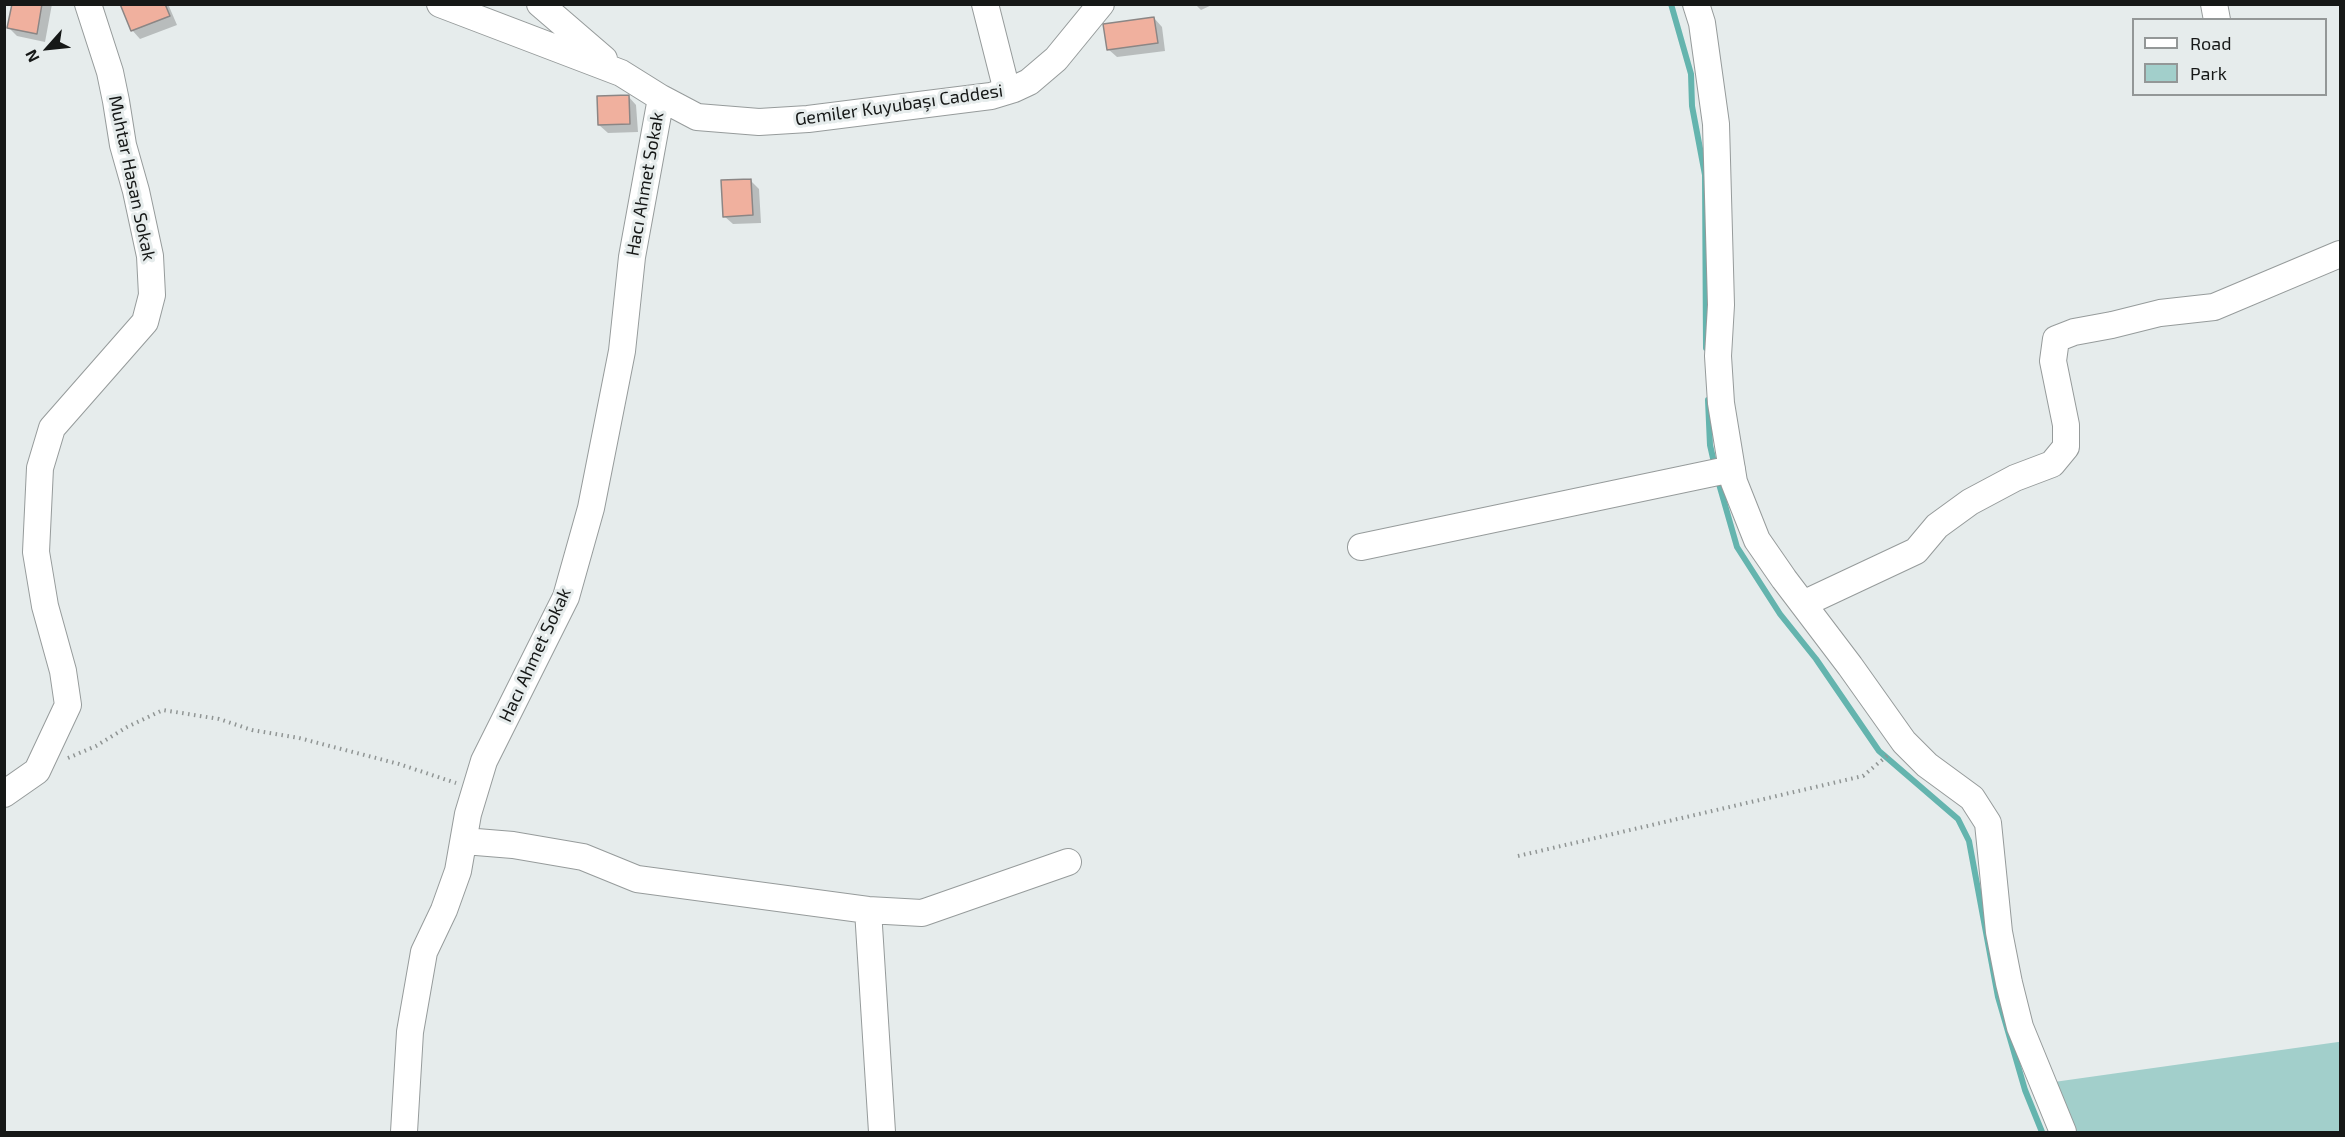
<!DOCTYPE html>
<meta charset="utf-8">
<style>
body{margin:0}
#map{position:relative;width:2345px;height:1137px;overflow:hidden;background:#e6ecec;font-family:"Exo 2",sans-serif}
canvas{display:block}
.frame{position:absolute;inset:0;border:6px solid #161817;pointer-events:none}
.legend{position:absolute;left:2132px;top:18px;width:195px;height:78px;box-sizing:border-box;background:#e6ecec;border:2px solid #939797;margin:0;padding:8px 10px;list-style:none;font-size:18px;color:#161817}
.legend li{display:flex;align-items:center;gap:12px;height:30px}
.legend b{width:30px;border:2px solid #939797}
.north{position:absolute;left:18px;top:18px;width:60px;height:60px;-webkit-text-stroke:4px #e6ecec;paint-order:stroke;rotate:243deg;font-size:16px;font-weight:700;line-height:24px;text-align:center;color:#161817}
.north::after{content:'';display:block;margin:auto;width:21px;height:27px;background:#161817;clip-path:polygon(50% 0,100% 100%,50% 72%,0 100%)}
</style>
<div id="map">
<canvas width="2345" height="1137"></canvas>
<div class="frame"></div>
<ul class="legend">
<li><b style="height:8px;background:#fff"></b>Road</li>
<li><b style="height:16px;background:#a2cfcb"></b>Park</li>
</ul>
<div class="north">N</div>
</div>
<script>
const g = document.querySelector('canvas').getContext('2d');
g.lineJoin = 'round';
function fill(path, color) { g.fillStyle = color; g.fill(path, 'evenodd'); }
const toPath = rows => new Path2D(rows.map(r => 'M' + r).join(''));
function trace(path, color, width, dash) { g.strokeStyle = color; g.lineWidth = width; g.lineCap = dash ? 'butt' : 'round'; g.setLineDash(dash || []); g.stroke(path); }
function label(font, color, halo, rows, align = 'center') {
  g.font = font + ' "Exo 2",sans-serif'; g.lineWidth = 6; g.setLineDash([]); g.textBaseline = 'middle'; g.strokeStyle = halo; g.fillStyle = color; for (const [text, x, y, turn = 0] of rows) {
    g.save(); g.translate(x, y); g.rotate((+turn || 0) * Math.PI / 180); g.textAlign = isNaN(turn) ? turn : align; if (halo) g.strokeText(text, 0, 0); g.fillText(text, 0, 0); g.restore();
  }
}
fill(toPath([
 [2338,1042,2340,1042,2340,1132,2076,1132,2054,1082]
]), '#a2cfcb');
fill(toPath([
 [13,4,52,4,45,42,17,36,9,28],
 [122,4,168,4,177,25,140,39,132,30],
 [1195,4,1214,4,1201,10],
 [1154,18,1162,27,1165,51,1117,57,1108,49],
 [628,96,636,105,638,132,608,133,599,125],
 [750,180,759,189,761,223,733,224,724,216]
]), '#0003');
trace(toPath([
 [1671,4,1691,74,1692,106,1705,175,1706,348],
 [1708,400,1710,445,1715,467],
 [1717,477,1737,547,1780,614,1816,659,1879,751,1958,819,1969,841,1998,997,2025,1090,2042,1132]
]), '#64b4ae', 6);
const building = toPath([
 [12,4,42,4,37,34,7,28,12,4],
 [120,4,165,4,170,16,131,31,120,4],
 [1154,17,1158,43,1107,50,1103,24,1154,17],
 [629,95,630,124,598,125,597,96,629,95],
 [751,179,753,215,723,217,721,180,751,179]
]);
fill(building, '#f0b09e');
trace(building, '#8b8685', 1.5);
const minor = toPath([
 [440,4,621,73,661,98,697,117,759,122,808,119,991,96,1014,89,1029,82,1056,59,1101,4],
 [540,4,604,59],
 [985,4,1007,91],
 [1696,4,1702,23,1716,124,1721,305,1718,356,1721,403,1734,482,1757,540,1784,579,1850,666,1904,742,1927,765,1972,798,1988,823,1999,932,2009,983,2020,1027,2063,1132],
 [2214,4,2217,20],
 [1361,547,1732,469],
 [1803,604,1916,551,1937,526,1970,502,2015,478,2052,464,2066,447,2066,425,2053,361,2056,339,2074,332,2112,325,2160,313,2214,307,2340,254],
 [4,794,37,771,68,705,63,671,45,606,36,552,40,468,52,428,145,322,152,295,150,256,136,191,123,145,116,101,110,72,88,4],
 [464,841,513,845,583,857,637,879,868,910,922,913,1068,862],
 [868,910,882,1132],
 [404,1132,410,1032,424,952,444,910,458,871,468,814,484,761,566,597,591,508,622,351,632,257,661,98]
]);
trace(minor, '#969b9b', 28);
trace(toPath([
 [68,758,96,746,127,727,163,710,219,719,252,730,299,738,399,764,456,783],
 [1518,856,1863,776,1888,755]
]), '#909594', 4, [1.5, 4.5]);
trace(minor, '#fff', 26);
label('18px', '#161817', '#e6ecec', [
 ["Gemiler Kuyubaşı Caddesi",899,105,-8],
 ["Muhtar Hasan Sokak",132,178,78],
 ["Hacı Ahmet Sokak",645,184,-80],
 ["Hacı Ahmet Sokak",535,655,-65]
]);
</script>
